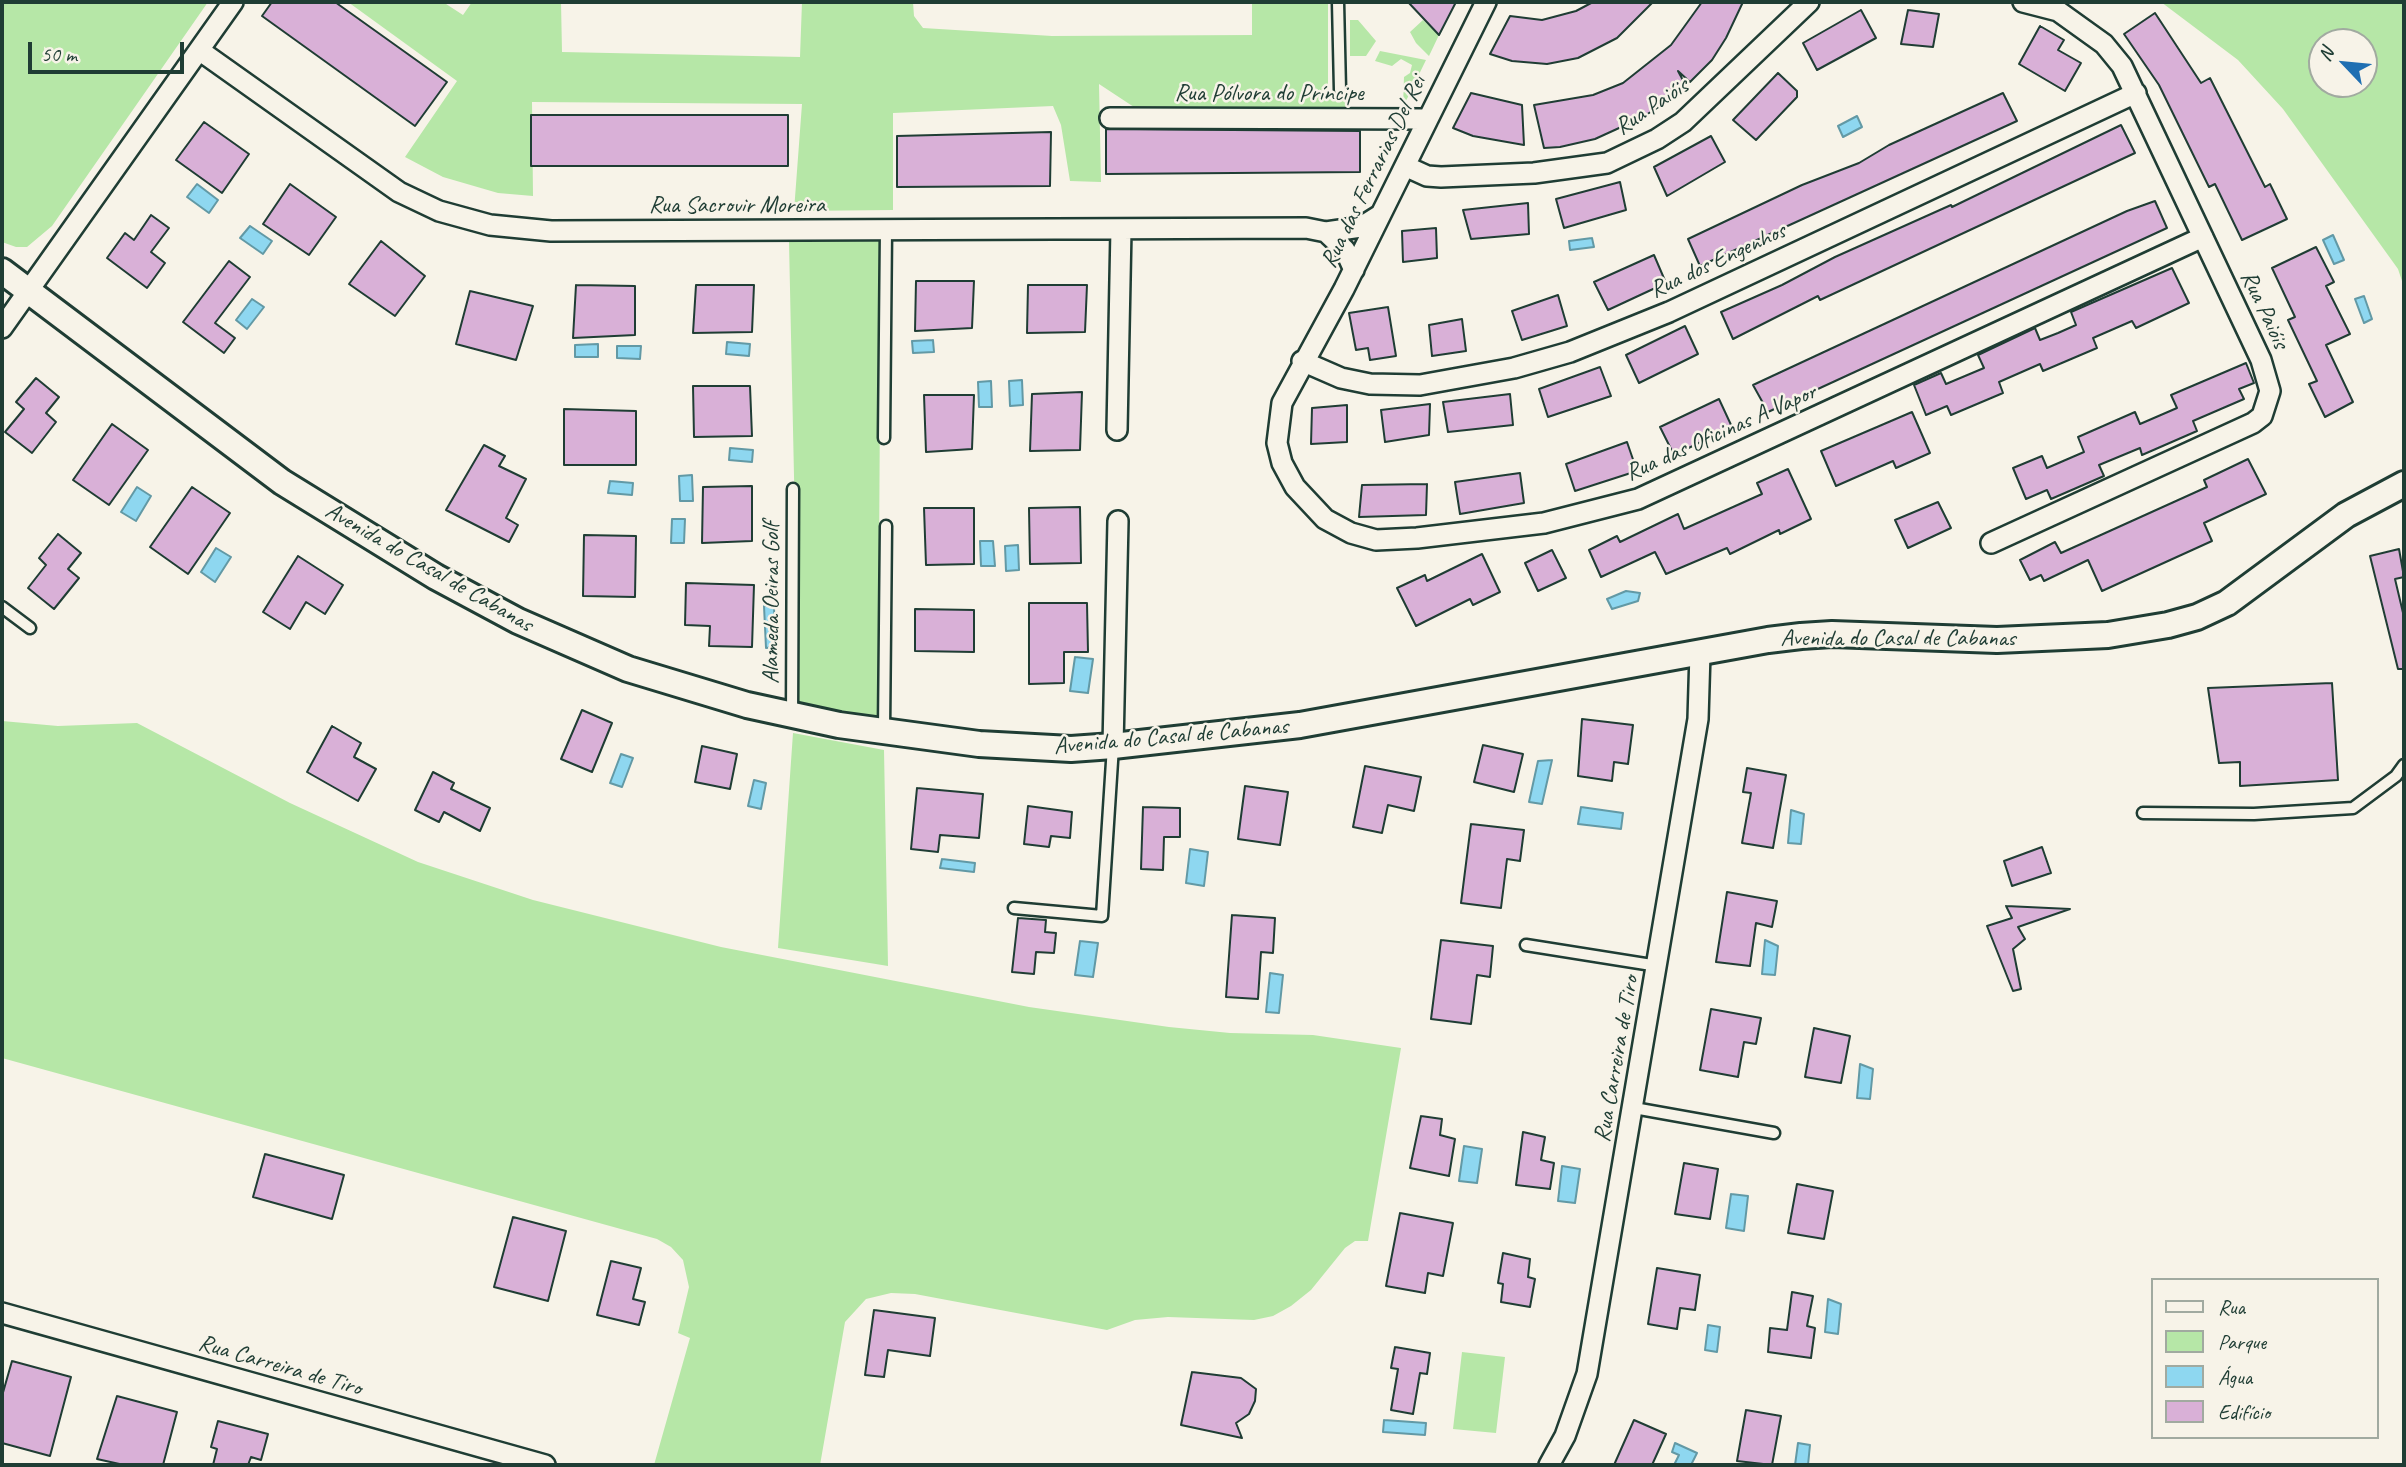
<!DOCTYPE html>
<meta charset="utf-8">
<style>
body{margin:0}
#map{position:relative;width:2406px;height:1467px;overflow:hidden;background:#f7f3e8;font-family:Caveat,sans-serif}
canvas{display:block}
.frame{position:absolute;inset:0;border:4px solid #1f3d34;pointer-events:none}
.legend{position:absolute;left:2151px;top:1278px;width:228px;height:161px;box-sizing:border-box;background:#f7f3e8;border:2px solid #a1aaa0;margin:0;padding:9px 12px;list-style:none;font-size:21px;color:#1f3d34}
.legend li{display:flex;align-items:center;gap:14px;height:35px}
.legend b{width:35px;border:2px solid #a1aaa0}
.north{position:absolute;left:2308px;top:28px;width:70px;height:70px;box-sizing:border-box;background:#f7f3e8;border:2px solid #a1aaa0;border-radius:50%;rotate:296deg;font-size:19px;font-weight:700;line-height:28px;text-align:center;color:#1f3d34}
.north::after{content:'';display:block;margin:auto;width:24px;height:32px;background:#1f6fb2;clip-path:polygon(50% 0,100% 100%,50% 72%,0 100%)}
.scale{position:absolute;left:28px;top:42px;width:156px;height:32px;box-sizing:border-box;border:4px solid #1f3d34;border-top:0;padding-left:9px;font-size:21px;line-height:24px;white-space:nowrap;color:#1f3d34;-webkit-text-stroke:5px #f7f3e8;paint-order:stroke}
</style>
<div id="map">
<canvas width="2406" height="1467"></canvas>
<div class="frame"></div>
<ul class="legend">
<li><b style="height:9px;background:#f7f3e8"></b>Rua</li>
<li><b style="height:19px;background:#b6e7a7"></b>Parque</li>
<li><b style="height:19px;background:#8ed7f0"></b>Água</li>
<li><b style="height:19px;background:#d9b0d7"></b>Edifício</li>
</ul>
<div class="north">N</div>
<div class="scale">50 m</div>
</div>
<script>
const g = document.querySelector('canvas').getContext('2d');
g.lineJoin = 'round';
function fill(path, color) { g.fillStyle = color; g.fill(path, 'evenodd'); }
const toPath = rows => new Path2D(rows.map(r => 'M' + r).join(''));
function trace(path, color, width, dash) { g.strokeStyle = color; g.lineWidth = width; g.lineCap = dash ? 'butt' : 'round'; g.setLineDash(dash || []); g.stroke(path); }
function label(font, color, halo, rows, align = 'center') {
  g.font = font + ' Caveat,sans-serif'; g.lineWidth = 5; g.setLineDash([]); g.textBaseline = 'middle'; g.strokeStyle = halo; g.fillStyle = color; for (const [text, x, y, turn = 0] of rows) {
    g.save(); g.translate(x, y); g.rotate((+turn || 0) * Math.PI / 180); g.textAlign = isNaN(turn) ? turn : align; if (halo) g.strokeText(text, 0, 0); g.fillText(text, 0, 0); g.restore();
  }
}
fill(toPath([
 [2,2,208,2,52,226,27,247,16,247,2,242],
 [348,2,443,2,463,15,472,2,561,2,562,52,800,57,802,2,913,2,914,16,923,28,1052,36,1252,35,1252,2,1328,2,1328,92,1350,104,1350,111,1140,111,1099,84,1101,182,1070,181,1061,125,1053,106,893,113,893,210,794,211,802,104,532,102,533,196,498,193,443,177,405,157,457,81],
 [2161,2,2404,2,2404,287,2398,269,2283,109,2238,60],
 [2322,42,2364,42,2364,84,2322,84],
 [1350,20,1358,20,1376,41,1366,56,1350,56],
 [1423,20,1439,35,1429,56,1416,43,1410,32],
 [1380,51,1426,60,1403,107,1404,77,1410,73,1412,65,1401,59,1392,66,1375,61],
 [881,238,878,719,799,710,789,242],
 [2,721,58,726,137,723,290,803,418,862,533,900,721,947,1029,1007,1169,1027,1230,1033,1313,1035,1401,1048,1368,1241,1355,1241,1345,1248,1311,1290,1291,1306,1273,1316,1254,1320,1168,1317,1135,1320,1107,1330,915,1294,891,1293,866,1299,845,1322,820,1465,654,1465,690,1338,678,1333,689,1287,683,1260,671,1247,657,1239,2,1058],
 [793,733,884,750,888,966,778,948],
 [1462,1352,1505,1357,1496,1433,1453,1429]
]), '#b6e7a7');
const water = toPath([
 [1857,116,1862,127,1843,137,1838,126,1857,116],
 [197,184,218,200,209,213,187,197,197,184],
 [250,226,272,241,263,254,240,238,250,226],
 [2333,235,2344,260,2334,264,2323,240,2333,235],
 [1592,238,1594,247,1570,250,1569,241,1592,238],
 [2364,296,2372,319,2364,323,2355,299,2364,296],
 [252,299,264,307,247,329,236,320,252,299],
 [933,340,934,352,913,353,912,341,933,340],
 [727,342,750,344,749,356,726,354,727,342],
 [598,344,598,357,575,357,575,345,598,344],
 [617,346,641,346,640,359,617,358,617,346],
 [1022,380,1023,405,1010,406,1009,381,1022,380],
 [991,381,992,407,979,407,978,382,991,381],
 [730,448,753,450,752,462,729,460,730,448],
 [692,475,693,501,680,501,679,476,692,475],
 [610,481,633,483,632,495,608,493,610,481],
 [137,487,151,496,136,521,121,512,137,487],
 [672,519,685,519,684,543,671,543,672,519],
 [980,541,993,541,995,566,981,566,980,541],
 [1018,545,1019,570,1006,571,1005,546,1018,545],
 [216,548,231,557,215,582,201,572,216,548],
 [1626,591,1640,593,1638,601,1612,609,1607,599,1626,591],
 [764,606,774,606,775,647,766,648,764,606],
 [1075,657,1093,659,1088,693,1070,691,1075,657],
 [621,754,633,758,622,787,610,783,621,754],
 [1552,760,1542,804,1529,802,1538,761,1552,760],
 [754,780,766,783,761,809,748,806,754,780],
 [1581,807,1623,813,1621,829,1578,824,1581,807],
 [1791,810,1804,814,1801,844,1788,843,1791,810],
 [1190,849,1208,852,1204,886,1186,883,1190,849],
 [942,859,975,863,974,872,940,868,942,859],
 [1765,940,1778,946,1775,975,1762,974,1765,940],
 [1080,941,1098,943,1093,977,1075,975,1080,941],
 [1270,973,1283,975,1279,1013,1266,1012,1270,973],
 [1860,1064,1873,1069,1870,1099,1857,1098,1860,1064],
 [1464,1146,1482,1149,1477,1183,1459,1181,1464,1146],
 [1562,1166,1580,1169,1575,1203,1558,1201,1562,1166],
 [1731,1194,1748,1196,1744,1231,1726,1228,1731,1194],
 [1828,1299,1841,1304,1838,1334,1825,1332,1828,1299],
 [1708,1325,1720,1327,1717,1352,1705,1350,1708,1325],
 [1384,1420,1426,1423,1425,1435,1383,1432,1384,1420],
 [1675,1443,1697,1453,1691,1465,1674,1465,1679,1455,1672,1452,1675,1443],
 [1798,1443,1810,1445,1808,1465,1795,1465,1798,1443]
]);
fill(water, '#8ed7f0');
trace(water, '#6299a5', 2);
const building = toPath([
 [272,2,335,2,447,82,415,126,262,16,272,2],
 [1408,2,1456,2,1439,35,1408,2],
 [1593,2,1653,2,1617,38,1578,58,1547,64,1512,61,1490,54,1510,16,1542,20,1576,11,1593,2],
 [1702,2,1743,2,1726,38,1712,60,1690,82,1678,71,1686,86,1670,100,1641,118,1595,139,1560,147,1544,148,1534,105,1593,95,1623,83,1671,45,1702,2],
 [1861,10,1876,38,1817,70,1803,43,1861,10],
 [1908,10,1939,14,1933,47,1901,44,1908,10],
 [2155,13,2201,83,2210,78,2265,187,2270,184,2287,219,2242,240,2215,184,2209,187,2159,85,2124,34,2155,13],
 [2040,26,2064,40,2058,50,2081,63,2065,91,2019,64,2040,26],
 [1778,73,1797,91,1797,97,1756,140,1733,120,1778,73],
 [1471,93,1522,105,1524,145,1473,136,1453,128,1471,93],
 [2003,93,2017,121,1700,266,1688,239,1802,185,1859,163,1889,145,2003,93],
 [531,115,788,115,788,166,531,166,531,115],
 [204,122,249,154,222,193,176,160,204,122],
 [2121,125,2135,153,1820,300,1818,296,1733,339,1721,312,1782,285,1835,257,1951,205,1952,207,2121,125],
 [1106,129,1360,131,1360,172,1106,174,1106,129],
 [1051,132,1050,186,897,187,897,136,1051,132],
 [1711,136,1725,162,1667,196,1654,167,1711,136],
 [1620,182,1626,210,1564,228,1556,199,1620,182],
 [290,184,336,217,309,255,263,224,290,184],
 [2155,201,2167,228,1768,412,1753,385,2127,211,2155,201],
 [1528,203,1529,234,1471,239,1463,210,1528,203],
 [151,215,169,228,151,252,165,263,147,288,107,258,125,233,134,240,151,215],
 [1436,228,1437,258,1403,262,1402,231,1436,228],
 [381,241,425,276,395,316,349,284,381,241],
 [2316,247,2334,282,2326,286,2350,334,2326,345,2353,402,2325,417,2309,384,2317,381,2288,320,2295,317,2272,268,2316,247],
 [1654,255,1666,283,1608,310,1594,282,1654,255],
 [229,261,250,277,215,323,235,338,224,353,183,322,229,261],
 [2172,268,2189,303,2136,328,2132,321,2093,338,2097,348,2043,371,2040,364,1999,382,2003,393,1951,415,1947,406,1926,415,1914,385,1941,373,1946,384,1984,368,1978,355,2035,328,2040,340,2058,333,2076,325,2071,312,2172,268],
 [916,281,974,281,972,328,915,331,916,281],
 [576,285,635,286,635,335,573,338,576,285],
 [696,285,754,285,752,332,693,333,696,285],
 [1028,285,1087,285,1085,332,1027,333,1028,285],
 [470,291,533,306,516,360,456,344,470,291],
 [1558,295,1567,326,1522,340,1512,311,1558,295],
 [1388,307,1396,356,1370,360,1368,348,1356,350,1349,313,1388,307],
 [1462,319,1466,351,1432,356,1429,325,1462,319],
 [1685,326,1698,354,1639,383,1626,355,1685,326],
 [2246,363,2254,383,2239,389,2244,399,2193,421,2197,431,2142,455,2140,448,2099,465,2104,476,2051,499,2047,490,2026,499,2013,468,2042,456,2047,468,2084,452,2078,437,2135,412,2140,424,2177,408,2171,395,2246,363],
 [1600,367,1611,396,1548,417,1539,389,1600,367],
 [36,378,59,397,46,413,56,422,32,453,5,432,24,409,16,402,36,378],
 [693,386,750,386,752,436,694,437,693,386],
 [1082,392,1080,450,1030,451,1032,394,1082,392],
 [1510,394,1513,425,1448,432,1443,402,1510,394],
 [924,395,974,395,972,449,926,452,924,395],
 [1719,399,1732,427,1674,455,1660,427,1719,399],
 [1430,404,1429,435,1385,442,1381,410,1430,404],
 [1347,405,1347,442,1311,444,1312,408,1347,405],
 [564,409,636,411,636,465,564,465,564,409],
 [1912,412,1930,453,1896,468,1893,461,1836,486,1821,451,1912,412],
 [112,424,148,450,109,505,73,480,112,424],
 [1627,442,1637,471,1575,491,1566,464,1627,442],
 [484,445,505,456,499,466,526,479,506,518,518,525,509,542,446,510,484,445],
 [2248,459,2266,494,2204,523,2212,541,2102,591,2088,560,2044,581,2041,575,2030,580,2020,560,2055,542,2061,553,2207,487,2204,480,2248,459],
 [1788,469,1811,519,1780,534,1779,530,1730,554,1727,548,1666,574,1655,552,1601,577,1589,550,1617,536,1620,542,1678,514,1684,529,1762,494,1757,483,1788,469],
 [1520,473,1524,503,1460,514,1455,482,1520,473],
 [1427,484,1426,515,1359,517,1362,485,1427,484],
 [752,486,752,541,702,543,703,487,752,486],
 [192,487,230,513,188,574,150,547,192,487],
 [1938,502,1951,528,1908,548,1895,520,1938,502],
 [1080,507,1081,563,1030,564,1029,508,1080,507],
 [924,508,974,508,974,564,926,565,924,508],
 [58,534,81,553,68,569,79,578,54,609,28,588,46,565,39,558,58,534],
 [584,535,636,536,635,597,583,596,584,535],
 [2399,549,2404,577,2395,579,2404,617,2404,669,2398,669,2370,556,2399,549],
 [1552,550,1566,578,1538,591,1525,563,1552,550],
 [1482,554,1500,592,1473,605,1470,599,1416,626,1397,588,1425,575,1427,581,1482,554],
 [298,556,343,585,325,614,306,602,290,629,263,612,298,556],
 [686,583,754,585,752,647,709,646,710,626,685,625,686,583],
 [1029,603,1087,603,1088,652,1064,652,1064,683,1029,684,1029,603],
 [915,609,974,610,974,652,915,651,915,609],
 [2332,683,2338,780,2240,786,2240,762,2219,763,2208,688,2332,683],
 [582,710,612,723,592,772,561,759,582,710],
 [1582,719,1633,725,1628,764,1614,762,1612,781,1578,776,1582,719],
 [332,726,361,743,354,757,376,769,358,801,307,772,332,726],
 [1483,745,1523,754,1514,792,1474,782,1483,745],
 [702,746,737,754,730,789,695,782,702,746],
 [1365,766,1421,777,1414,811,1388,805,1382,833,1353,827,1365,766],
 [1747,768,1786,775,1773,848,1742,843,1751,793,1743,792,1747,768],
 [433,772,454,783,451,789,490,808,480,831,444,812,439,822,415,810,433,772],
 [1245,786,1288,792,1280,845,1238,839,1245,786],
 [917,788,983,794,979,838,940,835,938,852,911,849,917,788],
 [1028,806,1072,812,1070,838,1051,836,1049,847,1024,844,1028,806],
 [1143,807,1180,808,1180,837,1164,837,1163,870,1141,869,1143,807],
 [1471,824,1524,830,1520,861,1507,859,1501,908,1461,903,1471,824],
 [2042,847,2051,873,2012,886,2004,861,2042,847],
 [1727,892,1777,901,1772,927,1756,923,1750,966,1716,962,1727,892],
 [2006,906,2070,909,2018,927,2025,939,2013,949,2021,989,2013,991,1987,926,2012,918,2006,906],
 [1232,915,1275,918,1273,953,1261,952,1258,999,1226,997,1232,915],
 [1018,918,1046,920,1045,932,1056,933,1054,953,1036,952,1034,974,1012,972,1018,918],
 [1441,940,1493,946,1490,977,1477,975,1471,1024,1431,1019,1441,940],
 [1711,1009,1761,1018,1756,1044,1744,1042,1738,1077,1700,1070,1711,1009],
 [1814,1028,1850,1036,1841,1083,1805,1077,1814,1028],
 [1421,1116,1442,1119,1440,1135,1455,1139,1449,1176,1410,1168,1421,1116],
 [1523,1132,1545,1137,1541,1160,1554,1163,1550,1189,1516,1185,1523,1132],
 [265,1154,344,1175,332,1219,253,1197,265,1154],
 [1684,1163,1718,1169,1710,1219,1675,1214,1684,1163],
 [1797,1184,1833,1191,1824,1239,1788,1233,1797,1184],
 [1400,1213,1453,1223,1443,1276,1428,1273,1425,1293,1386,1286,1400,1213],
 [513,1217,566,1231,548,1301,494,1287,513,1217],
 [1503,1253,1530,1259,1528,1277,1535,1279,1530,1307,1501,1302,1503,1284,1498,1283,1503,1253],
 [611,1261,641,1268,633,1299,645,1302,639,1325,597,1315,611,1261],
 [1657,1268,1700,1275,1695,1310,1680,1308,1677,1329,1648,1324,1657,1268],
 [1792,1292,1813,1296,1807,1326,1815,1328,1811,1358,1768,1352,1770,1328,1787,1330,1792,1292],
 [874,1310,935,1318,930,1356,888,1350,884,1377,865,1375,874,1310],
 [1395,1347,1430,1353,1427,1374,1420,1373,1413,1414,1391,1410,1398,1369,1391,1368,1395,1347],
 [12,1361,71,1377,50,1456,2,1443,2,1396,12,1361],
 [1192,1372,1241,1378,1256,1389,1255,1401,1249,1414,1236,1423,1242,1438,1181,1425,1192,1372],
 [117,1396,177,1412,163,1465,124,1465,97,1459,117,1396],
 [1746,1410,1781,1416,1772,1465,1737,1461,1746,1410],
 [1634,1420,1666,1434,1652,1465,1614,1465,1634,1420],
 [218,1421,268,1434,261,1460,251,1457,248,1465,213,1465,217,1449,211,1447,218,1421]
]);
fill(building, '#d9b0d7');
trace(building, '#1f3d34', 2);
const service = toPath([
 [1338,2,1340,90],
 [884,438,886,230],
 [2,607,30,628],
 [792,716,793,489],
 [884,729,886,526],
 [2143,813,2254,814,2353,808,2396,776,2404,765],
 [1014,908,1102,916,1113,746],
 [1526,945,1658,966],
 [1634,1108,1774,1133]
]);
const minor = toPath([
 [1486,2,1344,289,1282,403,1277,443,1282,463,1295,487,1325,519,1351,533,1376,540,1417,538,1544,523,1638,499,2203,237],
 [199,50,399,192,439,211,490,225,551,231,1306,228,1326,232,1345,250,1354,270],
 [1110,118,1428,119],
 [1405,166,1427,176,1441,177,1534,173,1607,163,1657,139,1683,122,1809,2],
 [1326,232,1361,227,1380,215],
 [2,328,233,2],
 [1302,361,1341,378,1370,384,1420,385,1514,368,1570,352,1669,312,2136,93],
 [1117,430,1121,229],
 [1991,543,2253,423,2262,416,2270,391,2261,360,2122,66,2104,44,2058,11,2023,2],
 [1113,746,1118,521],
 [2,1313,545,1465],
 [1549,1465,1565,1436,1587,1374,1698,719,1700,653]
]);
const tertiary = toPath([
 [2,271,282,482,436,577,518,621,628,669,747,705,839,725,979,744,1071,749,1113,746,1300,725,1768,640,1801,636,1832,634,1997,640,2108,635,2168,625,2197,617,2227,603,2346,515,2404,484]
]);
trace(service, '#1f3d34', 15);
trace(minor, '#1f3d34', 24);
trace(tertiary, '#1f3d34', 30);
trace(service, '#f7f3e8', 10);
trace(minor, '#f7f3e8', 19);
trace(tertiary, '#f7f3e8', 24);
label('24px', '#1f3d34', '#f7f3e8', [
 ["Rua Pólvora do Príncipe",1269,94],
 ["Rua Paióis",1652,107,-34],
 ["Rua das Ferrarias Del Rei",1374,172,-64],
 ["Rua Sacrovir Moreira",737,206],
 ["Rua dos Engenhos",1718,261,-25],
 ["Rua Paióis",2264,310,65],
 ["Rua das Oficinas A Vapor",1721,433,-24],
 ["Avenida do Casal de Cabanas",429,568,30],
 ["Alameda Oeiras Golf",772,603,-90],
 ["Avenida do Casal de Cabanas",1898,639],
 ["Avenida do Casal de Cabanas",1171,737,-5],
 ["Rua Carreira de Tiro",1617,1059,-80],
 ["Rua Carreira de Tiro",280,1366,16]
]);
</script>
